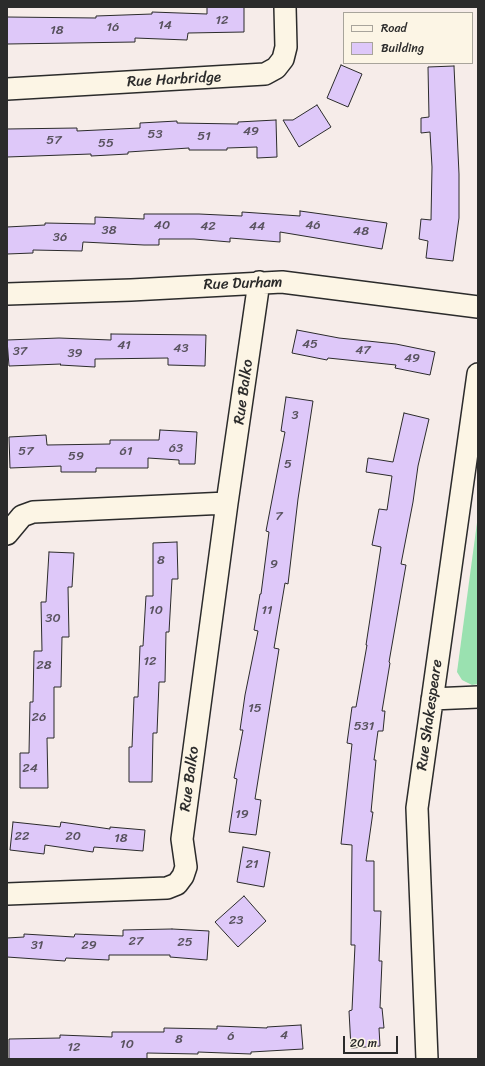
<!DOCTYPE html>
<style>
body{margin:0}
#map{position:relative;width:485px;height:1066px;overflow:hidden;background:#f6ece9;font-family:Sriracha,sans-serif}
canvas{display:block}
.frame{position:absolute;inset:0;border:8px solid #2b2b2b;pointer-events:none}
.legend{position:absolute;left:343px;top:12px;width:130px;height:52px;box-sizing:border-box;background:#fcf5e5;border:1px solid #a8a49b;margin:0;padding:5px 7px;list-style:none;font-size:12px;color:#2b2b2b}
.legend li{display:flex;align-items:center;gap:8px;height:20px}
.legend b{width:20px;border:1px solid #a8a49b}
.scale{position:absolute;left:343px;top:1036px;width:55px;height:18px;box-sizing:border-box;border:2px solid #2b2b2b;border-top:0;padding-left:5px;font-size:12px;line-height:14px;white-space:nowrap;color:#2b2b2b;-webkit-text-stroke:3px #fcf5e5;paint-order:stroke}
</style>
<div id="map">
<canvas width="485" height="1066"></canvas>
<div class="frame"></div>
<ul class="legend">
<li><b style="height:5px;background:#fcf5e5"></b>Road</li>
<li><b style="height:11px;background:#dec8f9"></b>Building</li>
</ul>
<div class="scale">20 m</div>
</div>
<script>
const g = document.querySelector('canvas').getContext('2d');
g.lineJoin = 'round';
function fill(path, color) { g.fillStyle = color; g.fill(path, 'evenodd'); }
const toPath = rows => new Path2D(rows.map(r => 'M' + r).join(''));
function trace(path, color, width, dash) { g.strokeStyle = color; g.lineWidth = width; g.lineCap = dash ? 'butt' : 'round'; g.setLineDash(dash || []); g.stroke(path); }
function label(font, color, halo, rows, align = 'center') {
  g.font = font + ' Sriracha,sans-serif'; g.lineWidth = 4; g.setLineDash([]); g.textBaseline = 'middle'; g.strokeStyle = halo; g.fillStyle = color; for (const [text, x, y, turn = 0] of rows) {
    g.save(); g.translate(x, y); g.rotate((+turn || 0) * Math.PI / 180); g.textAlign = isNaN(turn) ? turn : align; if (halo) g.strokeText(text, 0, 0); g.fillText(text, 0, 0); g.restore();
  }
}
fill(toPath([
 [478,515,478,684,472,685,462,680,457,672]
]), '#9ae1b0');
const building = toPath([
 [207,7,244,7,244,32,188,33,187,40,135,38,135,42,7,44,7,17,96,18,96,16,152,14,152,12,207,14,207,7],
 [341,65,362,74,348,107,327,98,341,65],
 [454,66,459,174,459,218,453,261,426,258,428,241,419,239,421,219,431,220,432,167,430,132,421,133,421,118,429,117,428,67,454,66],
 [317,105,331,127,299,147,283,120,293,120,317,105],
 [276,120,277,157,257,158,257,147,227,148,227,150,189,150,189,148,128,152,128,154,91,156,91,154,7,157,7,129,77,128,77,131,140,128,140,123,177,121,177,123,238,124,238,122,276,120],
 [300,211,387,223,382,249,280,232,280,242,230,238,230,242,194,239,159,239,159,245,144,245,83,242,82,251,33,250,33,253,7,254,7,227,45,225,45,223,95,224,95,217,144,219,144,214,199,214,242,216,242,212,300,216,300,211],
 [297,330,339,338,396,344,435,352,430,375,395,368,396,365,328,358,327,360,292,353,297,330],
 [111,334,206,335,205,366,168,365,168,358,95,359,95,367,60,365,61,364,9,366,7,340,59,338,111,340,111,334],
 [286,397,313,401,298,499,288,584,285,583,274,648,279,649,255,799,261,800,256,835,229,832,237,779,234,778,243,730,240,730,245,695,258,631,254,630,260,594,261,594,269,532,266,531,285,432,281,431,286,397],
 [404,413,429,419,418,466,413,502,401,564,406,565,389,662,390,663,382,711,385,711,383,731,378,731,374,760,376,760,371,812,373,812,366,861,374,861,374,911,381,911,379,961,382,961,380,1008,382,1008,384,1028,379,1028,380,1046,351,1048,349,1011,352,1010,355,945,351,945,352,845,341,844,352,744,347,743,352,707,356,707,367,645,366,645,381,547,372,545,379,509,387,510,392,476,366,472,368,458,393,462,404,413],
 [160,430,197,432,195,464,179,464,179,460,148,458,148,468,96,468,96,472,61,472,61,466,10,468,9,437,46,435,47,445,110,444,110,440,159,440,160,430],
 [177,542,178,579,172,579,169,632,166,632,165,682,159,682,157,733,153,733,152,782,129,782,129,747,132,747,134,697,138,697,140,646,143,646,146,596,153,596,153,543,177,542],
 [49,552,74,553,72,587,68,587,69,637,62,637,61,687,54,687,54,738,47,738,48,788,20,788,20,753,29,753,30,702,33,702,34,651,42,651,41,602,46,602,49,552],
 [13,822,60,827,61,822,110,829,110,827,145,830,143,851,94,847,93,852,45,845,44,854,10,850,13,822],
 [243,847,270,852,264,887,237,882,243,847],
 [244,896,266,921,238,947,215,922,244,896],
 [172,929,209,931,207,960,170,957,170,955,109,955,109,960,66,958,65,961,7,957,7,938,24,937,24,934,74,937,75,934,123,936,123,930,172,929],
 [301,1025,303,1049,251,1052,251,1054,198,1052,198,1054,147,1053,147,1059,9,1059,9,1039,60,1038,60,1035,112,1037,112,1032,164,1032,164,1028,217,1029,217,1026,267,1028,267,1027,301,1025]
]);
fill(building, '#dec8f9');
trace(building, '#2b2b2b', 1);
const minor = toPath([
 [7,89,265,74,276,68,283,59,286,47,285,7],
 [7,294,131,290,282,282,478,307],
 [7,534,22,516,33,512,227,503],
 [432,699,478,697],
 [7,894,167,888,177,884,183,876,186,867,182,839,227,503,259,282],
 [427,1059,417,808,478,374]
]);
trace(minor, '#2b2b2b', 24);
trace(minor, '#fcf5e5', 21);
label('13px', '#58525e', null, [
 ["12",222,21],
 ["14",165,26],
 ["16",113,28],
 ["18",57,31],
 ["49",251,132],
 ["53",155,135],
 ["51",204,137],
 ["57",54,141],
 ["55",106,144],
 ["40",162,226],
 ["46",313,226],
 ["42",208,227],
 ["44",257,227],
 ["38",109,231],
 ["48",361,232],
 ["36",60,238],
 ["45",310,345],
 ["41",124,346],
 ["43",181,349],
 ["47",363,351],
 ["37",20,352],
 ["39",75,354],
 ["49",412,359],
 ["3",295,416],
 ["63",176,449],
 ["57",26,452],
 ["61",126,452],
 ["59",76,457],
 ["5",288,465],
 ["7",279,517],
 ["8",161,561],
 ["9",274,565],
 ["10",156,611],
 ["11",267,611],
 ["30",53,619],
 ["12",150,662],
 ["28",44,666],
 ["15",255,709],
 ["26",39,718],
 ["531",364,727],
 ["24",30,769],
 ["19",242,815],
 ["22",22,837],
 ["20",73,837],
 ["18",121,839],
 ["21",252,865],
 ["23",236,921],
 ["27",136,942],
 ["25",185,943],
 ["31",37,946],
 ["29",89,946],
 ["4",284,1036],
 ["6",231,1037],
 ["8",179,1040],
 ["10",127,1045],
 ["12",74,1048]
]);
label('15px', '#2b2b2b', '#fcf5e5', [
 ["Rue Harbridge",174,80,-3],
 ["Rue Durham",243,284,-2],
 ["Rue Balko",244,392,-82],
 ["Rue Shakespeare",430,715,-82],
 ["Rue Balko",190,779,-82]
]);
</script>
